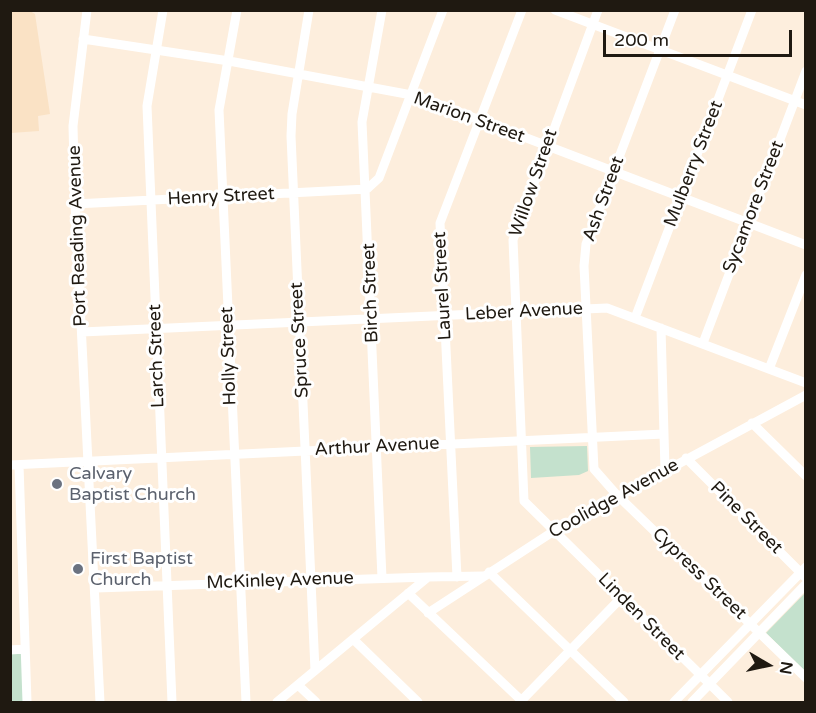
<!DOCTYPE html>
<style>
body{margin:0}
#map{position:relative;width:816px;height:713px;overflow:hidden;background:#fdeedd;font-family:"Varela Round",sans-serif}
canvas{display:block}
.frame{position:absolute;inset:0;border:12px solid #1f1911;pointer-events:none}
.north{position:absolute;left:738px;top:635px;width:60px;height:60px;-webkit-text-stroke:4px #fff;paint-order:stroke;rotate:99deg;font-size:16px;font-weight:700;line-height:24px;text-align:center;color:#1f1911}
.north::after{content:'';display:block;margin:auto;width:21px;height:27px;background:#1f1911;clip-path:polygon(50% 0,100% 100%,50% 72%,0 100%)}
.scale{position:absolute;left:603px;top:30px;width:189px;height:27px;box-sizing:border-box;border:3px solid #1f1911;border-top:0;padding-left:8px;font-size:18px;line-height:21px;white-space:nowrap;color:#1f1911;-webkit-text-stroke:4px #fff;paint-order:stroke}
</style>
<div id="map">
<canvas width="816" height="713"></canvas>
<div class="frame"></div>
<div class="north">N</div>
<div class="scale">200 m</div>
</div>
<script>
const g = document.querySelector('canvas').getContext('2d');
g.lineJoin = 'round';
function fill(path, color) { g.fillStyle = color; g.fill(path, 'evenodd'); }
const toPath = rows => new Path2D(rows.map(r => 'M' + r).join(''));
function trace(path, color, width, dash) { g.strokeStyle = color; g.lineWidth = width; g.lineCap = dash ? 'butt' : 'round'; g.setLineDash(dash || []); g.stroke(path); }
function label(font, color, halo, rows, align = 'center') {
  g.font = font + ' "Varela Round",sans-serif'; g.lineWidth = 6; g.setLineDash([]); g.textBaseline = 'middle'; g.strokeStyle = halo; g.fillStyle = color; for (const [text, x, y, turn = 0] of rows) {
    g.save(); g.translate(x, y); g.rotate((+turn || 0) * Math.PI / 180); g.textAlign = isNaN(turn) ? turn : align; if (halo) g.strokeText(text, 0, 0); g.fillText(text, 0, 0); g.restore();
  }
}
fill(toPath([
 [11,10,30,11,35,14,50,114,38,116,39,131,11,133]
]), '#fae2c5');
fill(toPath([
 [587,446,588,471,579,475,531,478,530,447],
 [805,593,805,671,766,633],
 [24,648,24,702,11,702,10,649]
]), '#c4e1cd');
trace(toPath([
 [87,10,73,126,75,204,100,702],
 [163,10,147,106,172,702],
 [237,10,219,110,246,702],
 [309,10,292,114,291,136,315,670],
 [382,10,362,122,382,578],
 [555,10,806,105],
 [598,10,513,240,524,501,728,702],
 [675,10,586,244,584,266,594,469,616,494,806,678],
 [83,39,229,61,417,96,806,245],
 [75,204,367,189,379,178,443,10],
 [635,318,752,10],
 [661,328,665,470],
 [82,332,607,308,806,383],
 [703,343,806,71],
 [769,369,806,275],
 [752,423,806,476],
 [686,458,806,578],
 [10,465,664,434],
 [19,465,27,702],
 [489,572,624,702],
 [457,577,440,223,522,10],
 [96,588,428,577],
 [408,593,523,702],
 [428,613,554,531,806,395],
 [353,639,418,702],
 [10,650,25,649],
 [298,685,316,702],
 [277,702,428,577,483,576],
 [520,702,621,598],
 [674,702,806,567],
 [692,702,806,584]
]), '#fff', 9);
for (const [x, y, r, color] of [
 [57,484,6,"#6b7280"],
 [78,569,6,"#6b7280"]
]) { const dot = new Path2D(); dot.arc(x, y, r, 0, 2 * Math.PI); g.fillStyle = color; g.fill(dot); trace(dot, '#fff', 2); }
label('18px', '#1f1911', '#fff', [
 ["Marion Street",469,118,20],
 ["Mulberry Street",694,164,-69],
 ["Willow Street",534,183,-71],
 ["Henry Street",221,197,-3],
 ["Ash Street",604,199,-70],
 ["Sycamore Street",754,207,-69],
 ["Port Reading Avenue",78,236,-92],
 ["Laurel Street",443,286,-93],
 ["Birch Street",371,293,-92],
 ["Leber Avenue",524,312,-3],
 ["Spruce Street",300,340,-93],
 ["Larch Street",157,356,-92],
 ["Holly Street",229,356,-92],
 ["Arthur Avenue",377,447,-3],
 ["Coolidge Avenue",614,499,-29],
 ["Pine Street",746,518,45],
 ["Cypress Street",699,574,44],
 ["McKinley Avenue",280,581,-2],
 ["Linden Street",641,617,45]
]);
label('18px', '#5b616d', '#fff', [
 ["Calvary",69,474],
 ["Baptist Church",69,495],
 ["First Baptist",90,559],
 ["Church",90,580]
], 'left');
</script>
